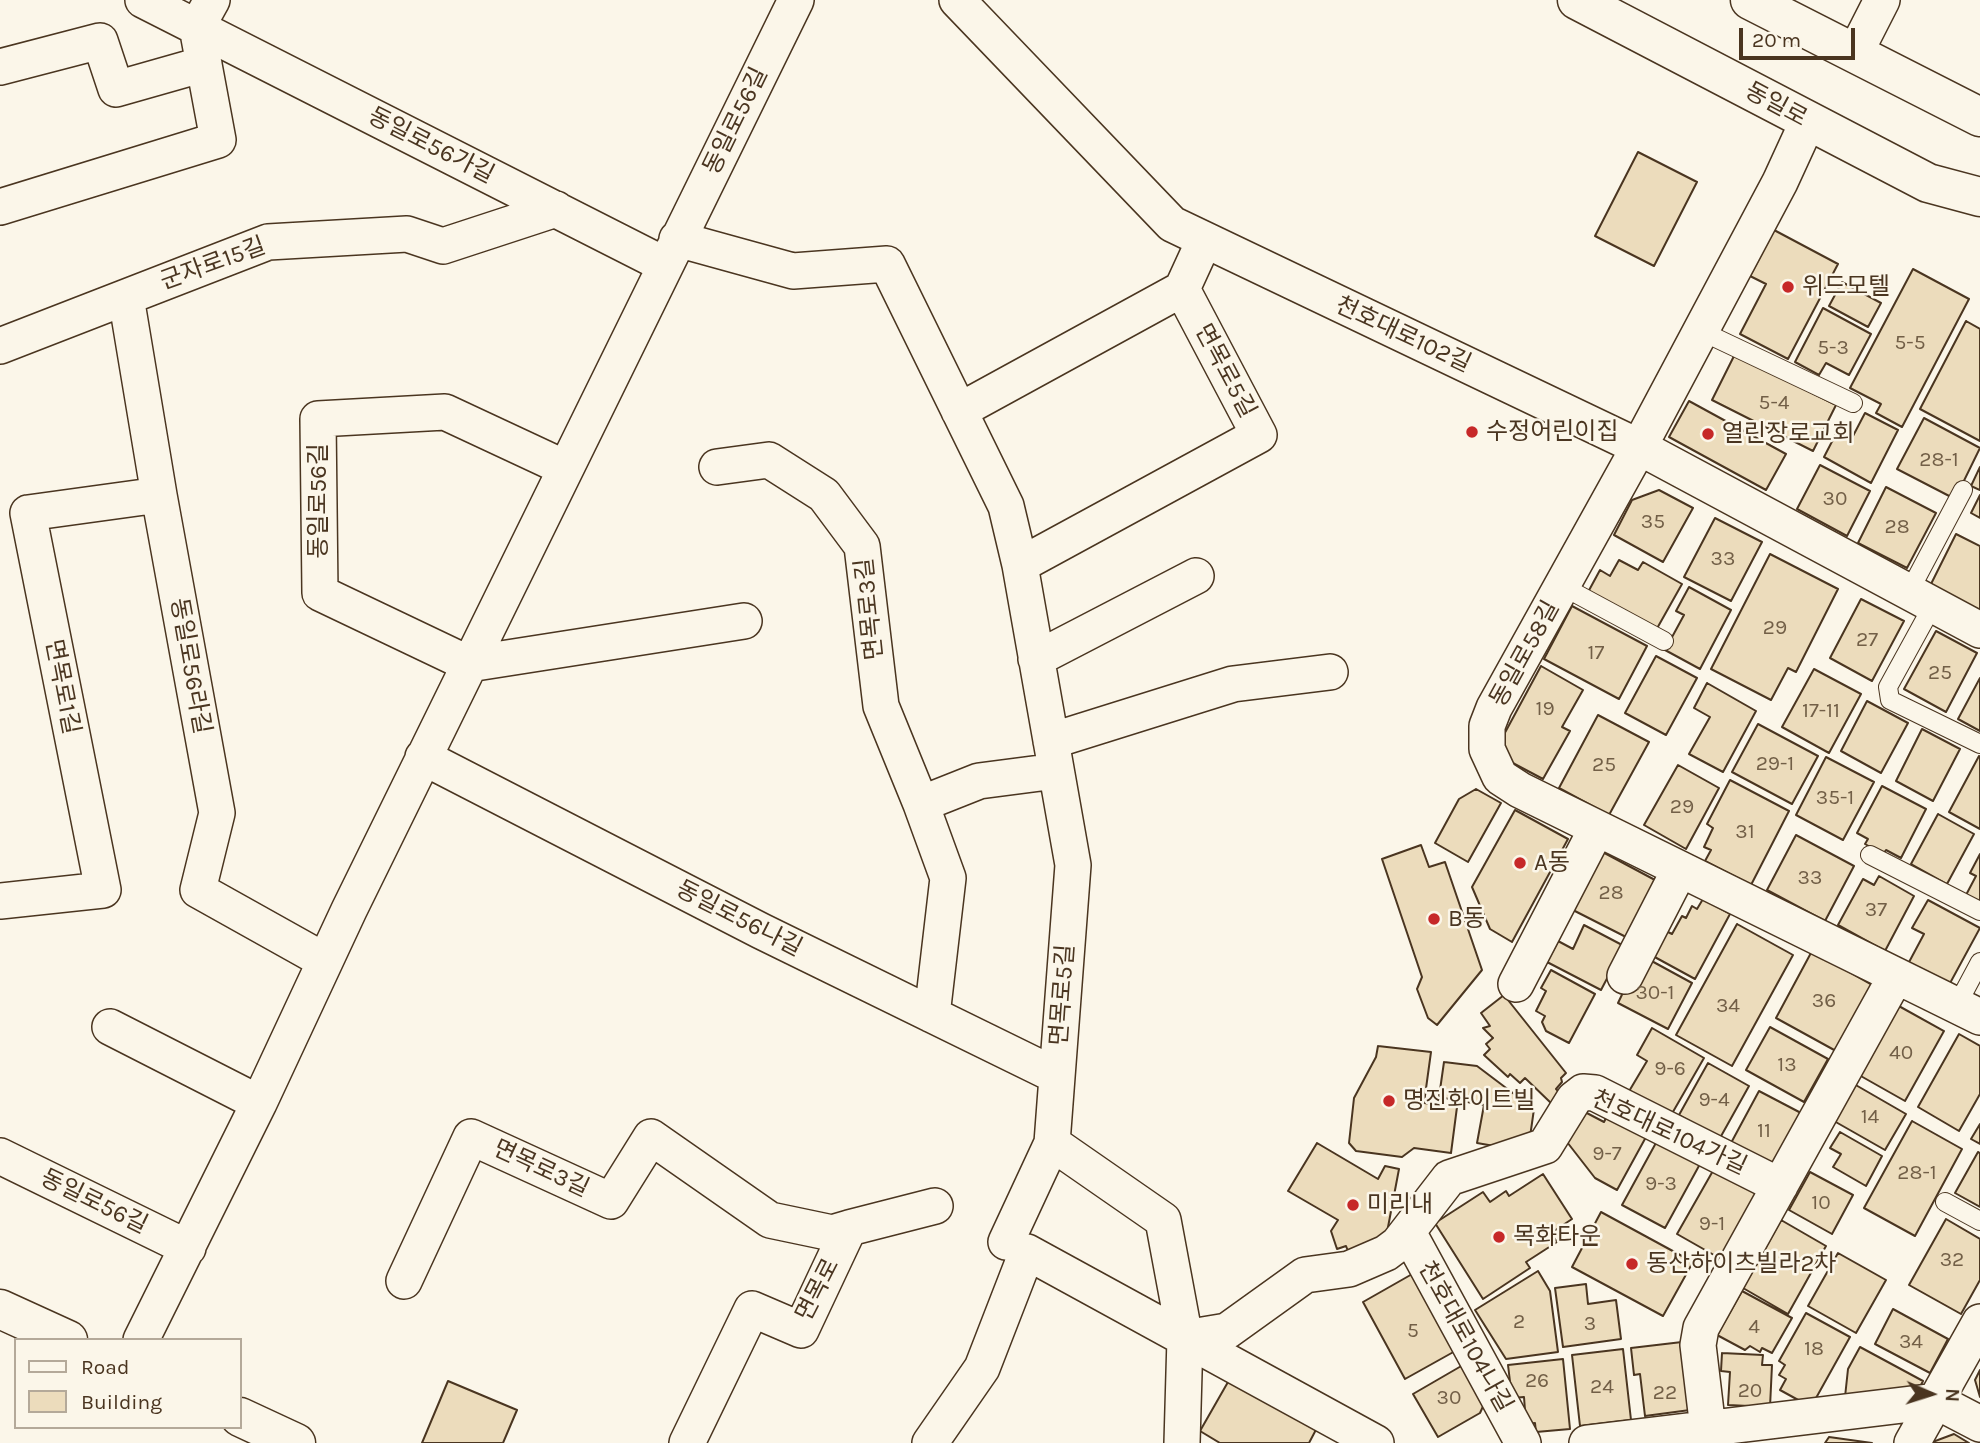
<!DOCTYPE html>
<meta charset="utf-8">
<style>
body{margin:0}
#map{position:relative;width:1980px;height:1443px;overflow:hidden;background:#fbf6e9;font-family:Karla,sans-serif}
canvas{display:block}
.legend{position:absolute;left:14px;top:1338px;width:228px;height:91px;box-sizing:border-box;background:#fbf6e9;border:2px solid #b4a999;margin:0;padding:9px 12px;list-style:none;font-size:21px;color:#4a3520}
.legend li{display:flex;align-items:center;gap:14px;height:35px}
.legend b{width:35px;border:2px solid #b4a999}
.north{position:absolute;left:1896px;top:1359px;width:70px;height:70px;-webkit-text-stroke:5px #fbf6e9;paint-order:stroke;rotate:93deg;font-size:19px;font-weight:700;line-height:28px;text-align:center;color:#4a3520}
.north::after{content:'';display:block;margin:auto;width:24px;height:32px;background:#4a3520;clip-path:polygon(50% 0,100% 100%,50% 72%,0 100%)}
.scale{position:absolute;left:1739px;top:28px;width:116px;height:32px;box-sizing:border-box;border:4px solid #4a3520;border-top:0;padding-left:9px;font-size:21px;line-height:24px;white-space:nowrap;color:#4a3520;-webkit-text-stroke:5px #fbf6e9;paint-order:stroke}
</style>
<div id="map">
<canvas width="1980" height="1443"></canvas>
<ul class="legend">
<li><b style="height:9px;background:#fbf6e9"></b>Road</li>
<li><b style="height:19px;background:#ecdcbc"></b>Building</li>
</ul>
<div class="north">N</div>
<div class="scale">20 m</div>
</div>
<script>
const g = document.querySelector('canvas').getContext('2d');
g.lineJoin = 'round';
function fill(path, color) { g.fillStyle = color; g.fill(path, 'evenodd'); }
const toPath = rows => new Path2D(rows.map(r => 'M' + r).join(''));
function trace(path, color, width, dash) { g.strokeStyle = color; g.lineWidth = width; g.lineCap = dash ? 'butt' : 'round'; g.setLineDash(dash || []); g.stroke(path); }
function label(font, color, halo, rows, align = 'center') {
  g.font = font + ' Karla,"Noto Sans KR",sans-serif'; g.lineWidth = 5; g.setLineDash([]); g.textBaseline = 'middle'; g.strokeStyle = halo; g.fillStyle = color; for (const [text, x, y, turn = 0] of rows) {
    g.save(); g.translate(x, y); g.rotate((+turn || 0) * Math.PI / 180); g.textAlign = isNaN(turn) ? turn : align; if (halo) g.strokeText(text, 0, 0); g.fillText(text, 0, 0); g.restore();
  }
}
const building = toPath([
 [1638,152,1697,182,1654,266,1595,236,1638,152],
 [1774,230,1838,264,1788,359,1740,334,1766,284,1750,276,1774,230],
 [1913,269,1969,299,1902,427,1876,413,1881,404,1850,388,1913,269],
 [1842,282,1881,303,1868,327,1829,306,1842,282],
 [1823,308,1871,334,1849,375,1826,363,1819,375,1795,362,1823,308],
 [1966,321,1980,329,1980,441,1920,409,1966,321],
 [1735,354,1836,405,1813,451,1712,400,1735,354],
 [1689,401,1786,454,1766,490,1669,437,1689,401],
 [1865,413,1898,430,1871,483,1824,457,1839,428,1853,436,1865,413],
 [1924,418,1980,448,1955,499,1897,469,1924,418],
 [1820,465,1870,491,1847,536,1797,509,1820,465],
 [1980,467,1980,490,1971,486,1980,467],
 [1886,487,1936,513,1907,568,1858,543,1886,487],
 [1659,490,1693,508,1663,562,1614,535,1632,500,1659,490],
 [1980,495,1980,518,1971,513,1980,495],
 [1715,518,1762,542,1731,601,1684,577,1715,518],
 [1956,534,1980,546,1980,610,1930,586,1956,534],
 [1770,554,1838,589,1796,672,1788,668,1771,700,1711,669,1770,554],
 [1619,560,1638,570,1643,562,1682,584,1655,632,1587,594,1600,570,1610,576,1619,560],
 [1689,587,1731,610,1700,669,1665,650,1684,615,1676,611,1689,587],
 [1861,599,1904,621,1872,681,1830,658,1861,599],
 [1572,606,1647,646,1619,699,1544,659,1572,606],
 [1936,631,1977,653,1946,712,1904,689,1936,631],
 [1656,656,1697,678,1666,735,1625,713,1656,656],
 [1541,666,1583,690,1562,727,1570,731,1543,779,1509,761,1501,740,1541,666],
 [1814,669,1861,694,1829,753,1782,727,1814,669],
 [1980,678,1980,731,1958,719,1980,678],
 [1707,683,1756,711,1723,772,1689,754,1710,717,1694,708,1707,683],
 [1867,701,1908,723,1881,773,1841,751,1867,701],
 [1598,715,1649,742,1609,815,1559,788,1598,715],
 [1758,724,1818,756,1792,804,1732,772,1758,724],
 [1922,729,1960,749,1933,801,1896,781,1922,729],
 [1979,756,1980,757,1980,829,1949,812,1979,756],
 [1826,757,1874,782,1843,840,1796,815,1826,757],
 [1678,765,1719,788,1686,849,1644,825,1678,765],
 [1730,780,1789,811,1751,885,1705,861,1711,850,1704,847,1713,828,1707,824,1730,780],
 [1882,786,1926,809,1901,858,1886,850,1883,854,1865,844,1868,839,1857,833,1882,786],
 [1476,789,1501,803,1468,862,1435,843,1459,799,1476,789],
 [1515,810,1568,839,1512,942,1490,929,1472,887,1515,810],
 [1938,814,1974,834,1947,884,1911,864,1938,814],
 [1796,835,1854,866,1825,921,1767,890,1796,835],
 [1421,845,1429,867,1445,862,1482,970,1437,1025,1428,1018,1417,989,1422,977,1382,859,1421,845],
 [1597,849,1655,880,1626,937,1567,907,1597,849],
 [1980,854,1980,902,1966,895,1976,876,1970,873,1980,854],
 [1879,876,1914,896,1885,951,1838,925,1863,879,1874,885,1879,876],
 [1703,899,1730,914,1695,979,1651,955,1664,930,1672,934,1682,916,1686,918,1692,906,1697,909,1703,899],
 [1928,900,1980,928,1949,985,1908,964,1924,934,1912,928,1928,900],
 [1737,924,1793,955,1732,1066,1676,1035,1737,924],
 [1584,925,1624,946,1601,990,1547,962,1558,941,1573,949,1584,925],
 [1812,951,1872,985,1836,1051,1776,1018,1812,951],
 [1648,959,1692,983,1668,1029,1618,1003,1629,980,1648,959],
 [1551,970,1595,994,1569,1043,1546,1031,1542,1022,1545,1016,1536,1011,1546,991,1541,988,1551,970],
 [1504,995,1566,1073,1561,1078,1562,1082,1556,1089,1561,1094,1552,1104,1525,1078,1520,1083,1510,1074,1508,1077,1484,1055,1490,1049,1486,1044,1493,1038,1483,1028,1490,1026,1481,1013,1504,995],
 [1897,1005,1944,1031,1905,1101,1859,1075,1897,1005],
 [1770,1027,1828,1059,1804,1102,1746,1070,1770,1027],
 [1652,1028,1704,1058,1670,1117,1628,1093,1647,1061,1637,1055,1652,1028],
 [1959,1034,1980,1046,1980,1094,1959,1131,1918,1107,1959,1034],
 [1378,1046,1431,1052,1424,1103,1457,1107,1451,1153,1414,1148,1402,1157,1356,1151,1349,1143,1354,1098,1376,1057,1378,1046],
 [1444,1062,1477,1066,1534,1109,1530,1137,1500,1147,1477,1143,1484,1105,1439,1097,1444,1062],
 [1708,1063,1749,1086,1720,1138,1679,1115,1708,1063],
 [1854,1084,1906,1114,1885,1150,1834,1121,1854,1084],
 [1759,1091,1801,1113,1772,1165,1731,1143,1759,1091],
 [1583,1111,1604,1122,1607,1116,1646,1137,1617,1190,1595,1178,1567,1142,1583,1111],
 [1912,1121,1962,1149,1915,1236,1864,1208,1912,1121],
 [1980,1124,1980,1144,1971,1139,1980,1124],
 [1840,1132,1882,1156,1866,1186,1833,1167,1841,1154,1830,1148,1840,1132],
 [1657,1141,1700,1164,1665,1228,1622,1205,1657,1141],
 [1317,1143,1378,1179,1385,1166,1399,1169,1385,1243,1348,1251,1346,1246,1337,1249,1331,1231,1338,1220,1288,1191,1317,1143],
 [1978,1152,1980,1153,1980,1207,1955,1193,1978,1152],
 [1714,1169,1758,1193,1721,1259,1677,1234,1714,1169],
 [1810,1172,1853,1195,1832,1234,1789,1210,1810,1172],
 [1543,1174,1572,1219,1551,1233,1557,1242,1526,1262,1530,1268,1483,1299,1435,1223,1483,1192,1490,1202,1506,1191,1509,1196,1543,1174],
 [1601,1212,1693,1262,1663,1316,1572,1267,1601,1212],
 [1946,1219,1980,1239,1980,1280,1961,1314,1909,1285,1946,1219],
 [1781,1220,1826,1246,1788,1314,1743,1288,1781,1220],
 [1838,1253,1886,1280,1856,1333,1808,1306,1838,1253],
 [1538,1271,1550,1291,1558,1352,1506,1359,1475,1310,1538,1271],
 [1414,1273,1457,1350,1405,1379,1363,1302,1414,1273],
 [1586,1284,1588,1304,1616,1300,1621,1339,1563,1347,1555,1288,1586,1284],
 [1742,1291,1792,1318,1772,1353,1762,1348,1760,1352,1750,1346,1745,1350,1717,1335,1742,1291],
 [1893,1309,1948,1339,1930,1373,1875,1344,1893,1309],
 [1806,1313,1850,1337,1811,1407,1780,1390,1786,1379,1779,1375,1785,1365,1779,1361,1806,1313],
 [1682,1342,1690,1410,1645,1416,1640,1374,1634,1375,1631,1348,1682,1342],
 [1860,1347,1923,1381,1917,1393,1845,1397,1848,1369,1860,1347],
 [1623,1349,1631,1420,1580,1426,1572,1355,1623,1349],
 [1722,1353,1763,1355,1762,1365,1772,1365,1770,1407,1728,1405,1730,1372,1721,1371,1722,1353],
 [1563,1359,1570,1429,1536,1432,1535,1423,1526,1424,1524,1397,1512,1398,1508,1365,1563,1359],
 [1463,1365,1485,1402,1480,1413,1438,1437,1413,1394,1463,1365],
 [1980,1370,1980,1397,1975,1380,1980,1370],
 [1232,1375,1319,1424,1309,1443,1220,1443,1200,1431,1232,1375],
 [448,1381,517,1410,503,1443,422,1443,448,1381],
 [1954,1434,1969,1443,1930,1443,1954,1434],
 [1829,1437,1872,1443,1825,1443,1829,1437]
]);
fill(building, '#ecdcbc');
trace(building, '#4a3520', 2);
const lane = toPath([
 [1701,331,1853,403],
 [1562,586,1664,641],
 [1909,592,1963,490],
 [1933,605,1888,687,1890,700,1980,744],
 [1870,855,1980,911],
 [1957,1005,1980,962],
 [1945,1202,1980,1221]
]);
const street = toPath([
 [143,0,665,265],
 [957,0,1172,224,1639,447,1980,630],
 [1855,53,1882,0],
 [0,67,100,41,116,89,204,64],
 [1808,121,1780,182,1639,447,1494,708,1487,726,1487,749,1500,777,1520,790,1980,1017],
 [0,207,218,140,197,27,212,0],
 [677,239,793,271,887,264,1006,506,1020,565,1073,865,1052,1143,1006,1242],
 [126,297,159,495,217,813,198,890,325,961],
 [0,346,268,242,407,234,443,246,556,209],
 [959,411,1182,289,1204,241],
 [717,467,769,460,824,495,862,546,881,706,921,804,979,781,1056,771],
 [565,468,445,412,318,419,320,593,469,664,744,621],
 [1020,565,1259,435,1182,289],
 [1036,659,1196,576],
 [1051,741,1233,684,1330,672],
 [423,757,761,931,1057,1076],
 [921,804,948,878,932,1015],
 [0,901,103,890,28,513,159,495],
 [1625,976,1680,869],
 [1516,984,1597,828],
 [110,1027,259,1103],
 [1052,1143,1163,1220,1185,1338,1182,1443],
 [0,1156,188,1248],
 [1408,1232,1523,1443],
 [404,1281,471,1137,611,1201,651,1137,770,1220,832,1233,849,1228],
 [1185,1338,1227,1331,1305,1275,1349,1269,1386,1253,1398,1244,1449,1178,1545,1146,1574,1099,1583,1092,1595,1093,1780,1186],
 [141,1340,259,1103,349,910,796,0],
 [1708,1429,1698,1345,1701,1328,1896,976],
 [687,1443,752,1309,801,1330,849,1228,935,1206],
 [930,1443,982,1368,1027,1252,1376,1443],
 [1587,1443,1936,1401,1980,1424],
 [1912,1443,1980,1322]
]);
const secondary = toPath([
 [0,1309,68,1340],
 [240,1417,296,1443]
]);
const primary = toPath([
 [1577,0,1928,183,1980,197],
 [1750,0,1980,117]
]);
trace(lane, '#4a3520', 20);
trace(street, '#4a3520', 38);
trace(secondary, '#4a3520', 41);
trace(primary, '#4a3520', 41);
trace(lane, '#fbf6e9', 18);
trace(street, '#fbf6e9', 35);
trace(secondary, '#fbf6e9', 38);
trace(primary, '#fbf6e9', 38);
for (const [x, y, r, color] of [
 [1788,287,7,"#c62828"],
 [1472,432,7,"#c62828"],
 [1708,434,7,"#c62828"],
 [1520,863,7,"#c62828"],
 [1434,919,7,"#c62828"],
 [1389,1101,7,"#c62828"],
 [1353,1205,7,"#c62828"],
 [1499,1237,7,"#c62828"],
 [1632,1264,7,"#c62828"]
]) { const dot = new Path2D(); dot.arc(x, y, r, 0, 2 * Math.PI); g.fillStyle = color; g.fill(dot); trace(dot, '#fbf6e9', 2.5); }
label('21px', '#725f47', null, [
 ["5-5",1910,343],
 ["5-3",1833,348],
 ["5-4",1774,403],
 ["28-1",1939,460],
 ["30",1835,499],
 ["35",1653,522],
 ["28",1897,527],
 ["33",1723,559],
 ["29",1775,628],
 ["27",1867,640],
 ["17",1596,653],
 ["25",1940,673],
 ["19",1545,709],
 ["17-11",1821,711],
 ["29-1",1775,764],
 ["25",1604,765],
 ["35-1",1835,798],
 ["29",1682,807],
 ["31",1745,832],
 ["33",1810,878],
 ["28",1611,893],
 ["37",1876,910],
 ["30-1",1655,993],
 ["36",1824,1001],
 ["34",1728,1006],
 ["40",1901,1053],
 ["13",1787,1065],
 ["9-6",1670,1069],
 ["9-4",1714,1100],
 ["14",1870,1117],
 ["11",1764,1131],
 ["9-7",1607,1154],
 ["28-1",1917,1173],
 ["9-3",1661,1184],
 ["10",1821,1203],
 ["9-1",1712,1224],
 ["32",1952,1260],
 ["2",1519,1322],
 ["3",1590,1324],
 ["4",1754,1327],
 ["5",1413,1331],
 ["34",1911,1342],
 ["18",1814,1349],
 ["26",1537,1381],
 ["24",1602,1387],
 ["20",1750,1391],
 ["22",1665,1393],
 ["30",1449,1398]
]);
label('24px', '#4a3520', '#fbf6e9', [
 ["동일로",1776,105,28],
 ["동일로56길",736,121,-64],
 ["동일로56가길",431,146,27],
 ["군자로15길",213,264,-20],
 ["천호대로102길",1403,335,25],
 ["면목로5길",1225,371,62],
 ["동일로56길",319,501,-90],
 ["면목로3길",870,609,-96],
 ["동일로58길",1525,654,-61],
 ["동일로56라길",190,666,80],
 ["면목로1길",62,687,79],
 ["동일로56나길",739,919,27],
 ["면목로5길",1063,995,-86],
 ["천호대로104가길",1669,1133,25],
 ["면목로3길",541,1169,25],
 ["동일로56길",94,1202,26],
 ["면목로",818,1290,-63],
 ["천호대로104나길",1465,1337,61]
]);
label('24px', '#4a3520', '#fbf6e9', [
 ["위드모텔",1802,287],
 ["수정어린이집",1486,432],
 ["열린장로교회",1722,434],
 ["A동",1534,863],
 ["B동",1448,919],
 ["명진화이트빌",1403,1101],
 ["미리내",1367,1205],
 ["목화타운",1513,1237],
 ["동산하이츠빌라2차",1646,1264]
], 'left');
</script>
